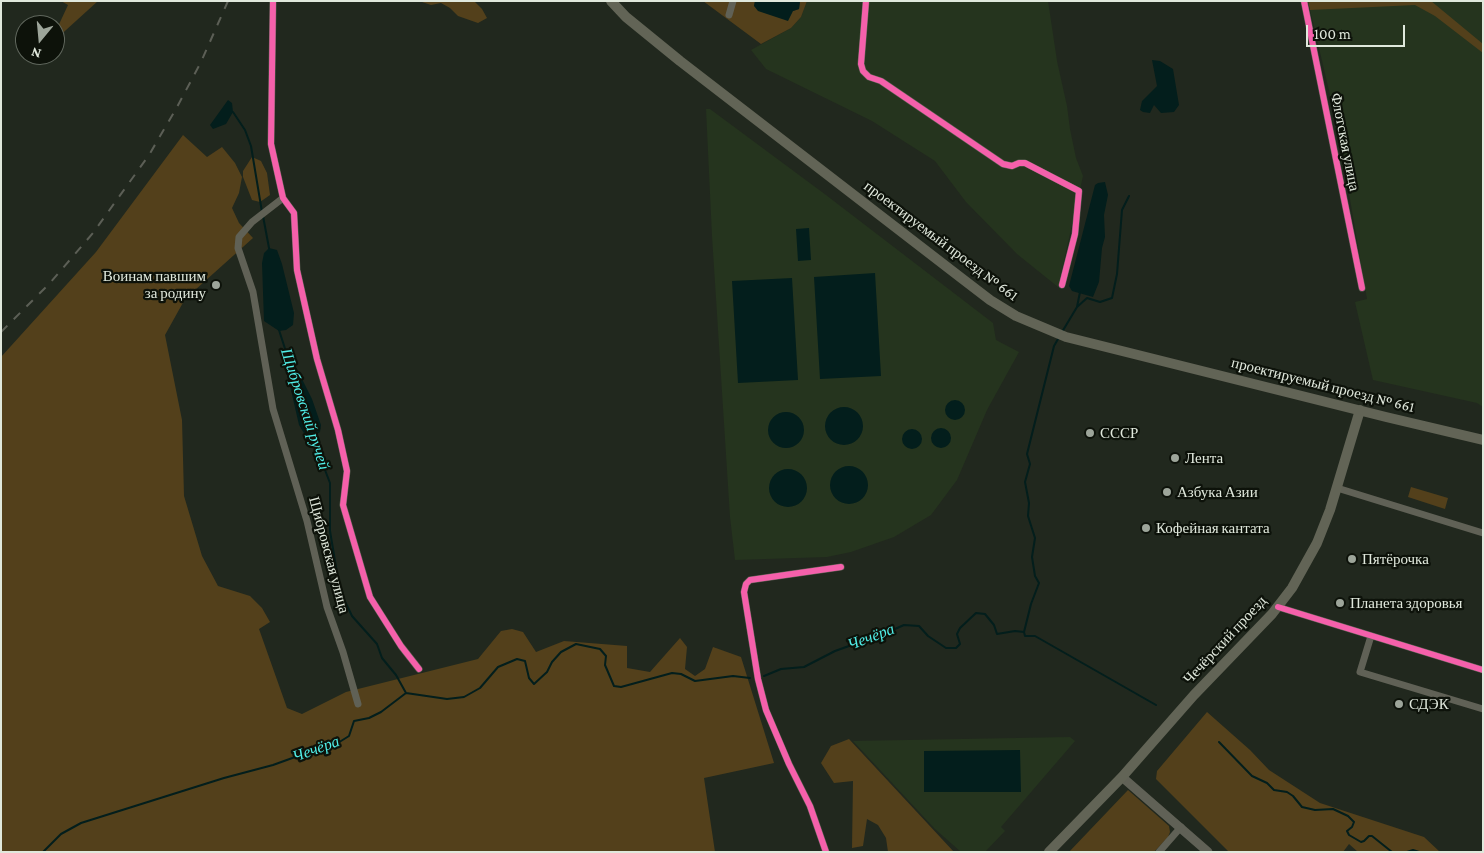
<!DOCTYPE html>
<meta charset="utf-8">
<style>
body{margin:0}
#map{position:relative;width:1484px;height:853px;overflow:hidden;background:#21281e;font-family:"Crimson Pro",serif}
canvas{display:block}
.frame{position:absolute;inset:0;border:2px solid #e0e8dc;pointer-events:none}
.north{position:absolute;left:15px;top:15px;width:50px;height:50px;box-sizing:border-box;background:#0d120a;border:1px solid #61685e;border-radius:50%;rotate:197deg;font-size:14px;font-weight:700;line-height:20px;text-align:center;color:#e0e8dc}
.north::after{content:'';display:block;margin:auto;width:18px;height:22px;background:#9da59a;clip-path:polygon(50% 0,100% 100%,50% 72%,0 100%)}
.scale{position:absolute;left:1306px;top:25px;width:99px;height:22px;box-sizing:border-box;border:2px solid #e0e8dc;border-top:0;padding-left:6px;font-size:15px;line-height:18px;white-space:nowrap;color:#e0e8dc;-webkit-text-stroke:4px #0d120a;paint-order:stroke}
</style>
<div id="map">
<canvas width="1484" height="853"></canvas>
<div class="frame"></div>
<div class="north">N</div>
<div class="scale">100 m</div>
</div>
<script>
const g = document.querySelector('canvas').getContext('2d');
g.lineJoin = 'round';
function fill(path, color) { g.fillStyle = color; g.fill(path, 'evenodd'); }
const toPath = rows => new Path2D(rows.map(r => 'M' + r).join(''));
function trace(path, color, width, dash) { g.strokeStyle = color; g.lineWidth = width; g.lineCap = dash ? 'butt' : 'round'; g.setLineDash(dash || []); g.stroke(path); }
function label(font, color, halo, rows, align = 'center') {
  g.font = font + ' "Crimson Pro",serif'; g.lineWidth = 4.5; g.setLineDash([]); g.textBaseline = 'middle'; g.strokeStyle = halo; g.fillStyle = color; for (const [text, x, y, turn = 0] of rows) {
    g.save(); g.translate(x, y); g.rotate((+turn || 0) * Math.PI / 180); g.textAlign = isNaN(turn) ? turn : align; if (halo) g.strokeText(text, 0, 0); g.fillText(text, 0, 0); g.restore();
  }
}
fill(toPath([
 [807,1,1048,1,1057,61,1067,106,1070,129,1076,158,1083,176,1058,287,1017,254,966,202,935,161,872,121,766,69,751,50,791,28,801,17],
 [1308,1,1483,1,1483,407,1477,403,1373,380,1355,302,1367,299,1338,129],
 [706,109,710,109,826,195,993,323,996,340,1019,352,987,410,957,480,931,515,894,537,851,552,827,557,735,560,730,517,712,236],
 [1070,737,1075,741,1001,827,1005,831,985,852,961,852,935,829,853,741]
]), '#25341e');
fill(toPath([
 [61,1,98,1,55,40,55,33,68,5],
 [419,1,474,1,482,9,487,18,478,23,458,16,450,8,441,3,431,5],
 [703,1,755,1,754,6,793,11,799,9,800,1,807,1,801,17,791,28,761,44],
 [1308,1,1431,1,1483,44,1483,53,1435,16,1415,5,1310,10],
 [183,135,207,157,222,147,235,163,242,177,239,193,232,208,239,223,253,238,185,299,165,335,182,420,184,496,202,556,218,586,250,596,262,608,270,622,259,629,287,708,302,714,346,692,478,659,501,631,512,629,523,632,536,652,564,641,627,646,627,668,650,672,680,638,687,647,685,669,695,676,705,669,713,647,741,657,774,763,704,778,715,852,1,852,1,357,96,252],
 [252,157,261,161,267,173,270,195,260,202,252,200,243,177,243,171],
 [1411,487,1448,498,1445,509,1408,497],
 [1207,712,1250,750,1269,770,1320,803,1424,837,1440,852,1358,852,1349,844,1343,852,1229,852,1156,779,1157,771],
 [849,739,954,852,888,852,886,838,878,825,867,819,863,846,852,848,853,781,834,783,821,763,831,746],
 [1128,790,1169,826,1170,832,1168,837,1154,852,1069,852]
]), '#53401b');
fill(toPath([
 [755,1,800,1,799,9,793,11,788,21,758,11,754,6],
 [1152,60,1160,61,1173,69,1179,105,1174,112,1161,113,1154,105,1150,113,1143,112,1140,110,1142,101,1157,86],
 [228,100,232,103,233,112,226,124,213,129,210,125],
 [1105,182,1108,195,1104,215,1105,237,1102,248,1099,282,1093,297,1072,291,1069,286,1095,185,1098,183],
 [809,228,811,260,798,261,796,229],
 [269,248,277,250,282,264,294,313,293,325,286,330,279,331,264,321,262,263,264,253],
 [875,273,881,376,820,379,814,277],
 [792,278,798,380,738,383,732,281],
 [288,359,294,363,312,399,321,425,320,432,315,436,305,435,299,425,285,364],
 '945 410a10 10 0 1 1 20 0a10 10 0 1 1-20 0Z',
 '825 426a19 19 0 1 1 38 0a19 19 0 1 1-38 0Z',
 '768 430a18 18 0 1 1 36 0a18 18 0 1 1-36 0Z',
 '931 438a10 10 0 1 1 20 0a10 10 0 1 1-20 0Z',
 '902 439a10 10 0 1 1 20 0a10 10 0 1 1-20 0Z',
 '830 485a19 19 0 1 1 38 0a19 19 0 1 1-38 0Z',
 '769 488a19 19 0 1 1 38 0a19 19 0 1 1-38 0Z',
 [1020,750,1021,792,924,792,924,751]
]), '#031e1c');
trace(toPath([
 [233,112,245,130,251,146,262,212],
 [263,216,269,248],
 [1077,307,1087,298,1100,302,1112,298,1117,274,1122,210,1129,196],
 [279,330,289,361],
 [1062,332,1077,307,1080,292],
 [314,434,320,457,330,483,330,531,340,591,352,616,377,644,382,658,396,675,406,693],
 [1024,632,1031,604,1039,583,1035,576,1032,557,1035,538,1028,516,1029,503,1025,482,1030,464,1027,454,1054,346,1058,339],
 [1024,632,1025,636,1035,636,1156,705],
 [764,676,781,669,804,667,835,651,888,632,904,625,919,626,928,636,946,648,956,648,960,644,957,634,960,628,976,613,985,614,994,625,997,634,1015,631,1024,632],
 [1219,742,1252,776,1267,783,1274,790,1287,792,1293,796,1302,807,1315,810,1333,809,1348,816,1354,822,1352,827,1347,831,1349,835,1361,842,1364,841,1369,836,1372,836,1392,852],
 [43,852,61,834,81,823,224,778,273,765,320,748,333,746,349,736,354,721,369,718,381,712,406,693,447,699,464,697,480,688,498,667,517,659,525,661,529,678,534,684,547,672,552,662,561,652,576,644,600,649,606,656,605,665,614,686,621,687,672,673,681,674,695,681,733,676,750,678],
 [1407,852,1413,850,1419,852]
]), '#031e1c', 2);
trace(toPath([
 [273,1,271,144,283,198,294,213,297,270,317,359,338,430,347,471,343,505,370,597,401,646,419,669],
 [866,1,861,64,863,71,869,77,881,81,1003,164,1012,166,1019,163,1025,163,1079,191,1075,234,1062,285],
 [1304,1,1362,288],
 [729,15,733,1],
 [283,198,252,222,239,237,238,248,253,292,273,409,307,521,327,607,343,652,358,704],
 [1337,488,1483,533],
 [1278,607,1483,670],
 [1371,636,1360,672,1483,709],
 [826,852,810,806,789,764,766,710,758,679,744,592,746,584,750,580,841,567],
 [1159,852,1181,827]
]), '#606156', 7);
trace(toPath([
 [1122,777,1208,852]
]), '#606156', 9);
trace(toPath([
 [611,1,626,17,680,61,960,277,990,300,1016,316,1066,337,1386,417,1483,440],
 [1049,852,1122,777,1194,695,1272,614,1292,588,1317,543,1330,510,1360,410]
]), '#626456', 10);
trace(toPath([
 [1,332,50,283,93,233,149,155,176,109,201,62,228,1]
]), '#5c5f56', 2, [9, 9]);
trace(toPath([
 [273,1,271,144,283,198,294,213,297,270,317,359,338,430,347,471,343,505,370,597,401,646,419,669],
 [866,1,861,64,863,71,869,77,881,81,1003,164,1012,166,1019,163,1025,163,1079,191,1075,234,1062,285],
 [1304,1,1362,288],
 [1278,607,1483,670],
 [826,852,810,806,789,764,766,710,758,679,744,592,746,584,750,580,841,567]
]), '#f560ab', 6);
for (const [x, y, r, color] of [
 [216,285,5,"#9da59a"],
 [1090,433,5,"#9da59a"],
 [1175,458,5,"#9da59a"],
 [1167,492,5,"#9da59a"],
 [1146,528,5,"#9da59a"],
 [1352,559,5,"#9da59a"],
 [1340,603,5,"#9da59a"],
 [1399,704,5,"#9da59a"]
]) { const dot = new Path2D(); dot.arc(x, y, r, 0, 2 * Math.PI); g.fillStyle = color; g.fill(dot); trace(dot, '#0d120a', 2); }
label('15px', '#e0e8dc', '#0d120a', [
 ["Флотская улица",1345,142,79],
 ["проектируемый проезд № 661",941,241,37],
 ["проектируемый проезд № 661",1323,385,14],
 ["Щибровская улица",329,555,75],
 ["Чечёрский проезд",1225,640,-47]
]);
label('15px', '#e0e8dc', '#0d120a', [
 ["Воинам павшим",206,276,"right"],
 ["за родину",206,293,"right"],
 ["СССР",1100,433],
 ["Лента",1185,458],
 ["Азбука Азии",1177,492],
 ["Кофейная кантата",1156,528],
 ["Пятёрочка",1362,559],
 ["Планета здоровья",1350,603],
 ["СДЭК",1409,704]
], 'left');
label('italic 16px', '#50ede7', '#0d120a', [
 ["Щибровский ручей",305,409,72],
 ["Чечёра",871,637,-21],
 ["Чечёра",316,749,-20]
]);
</script>
